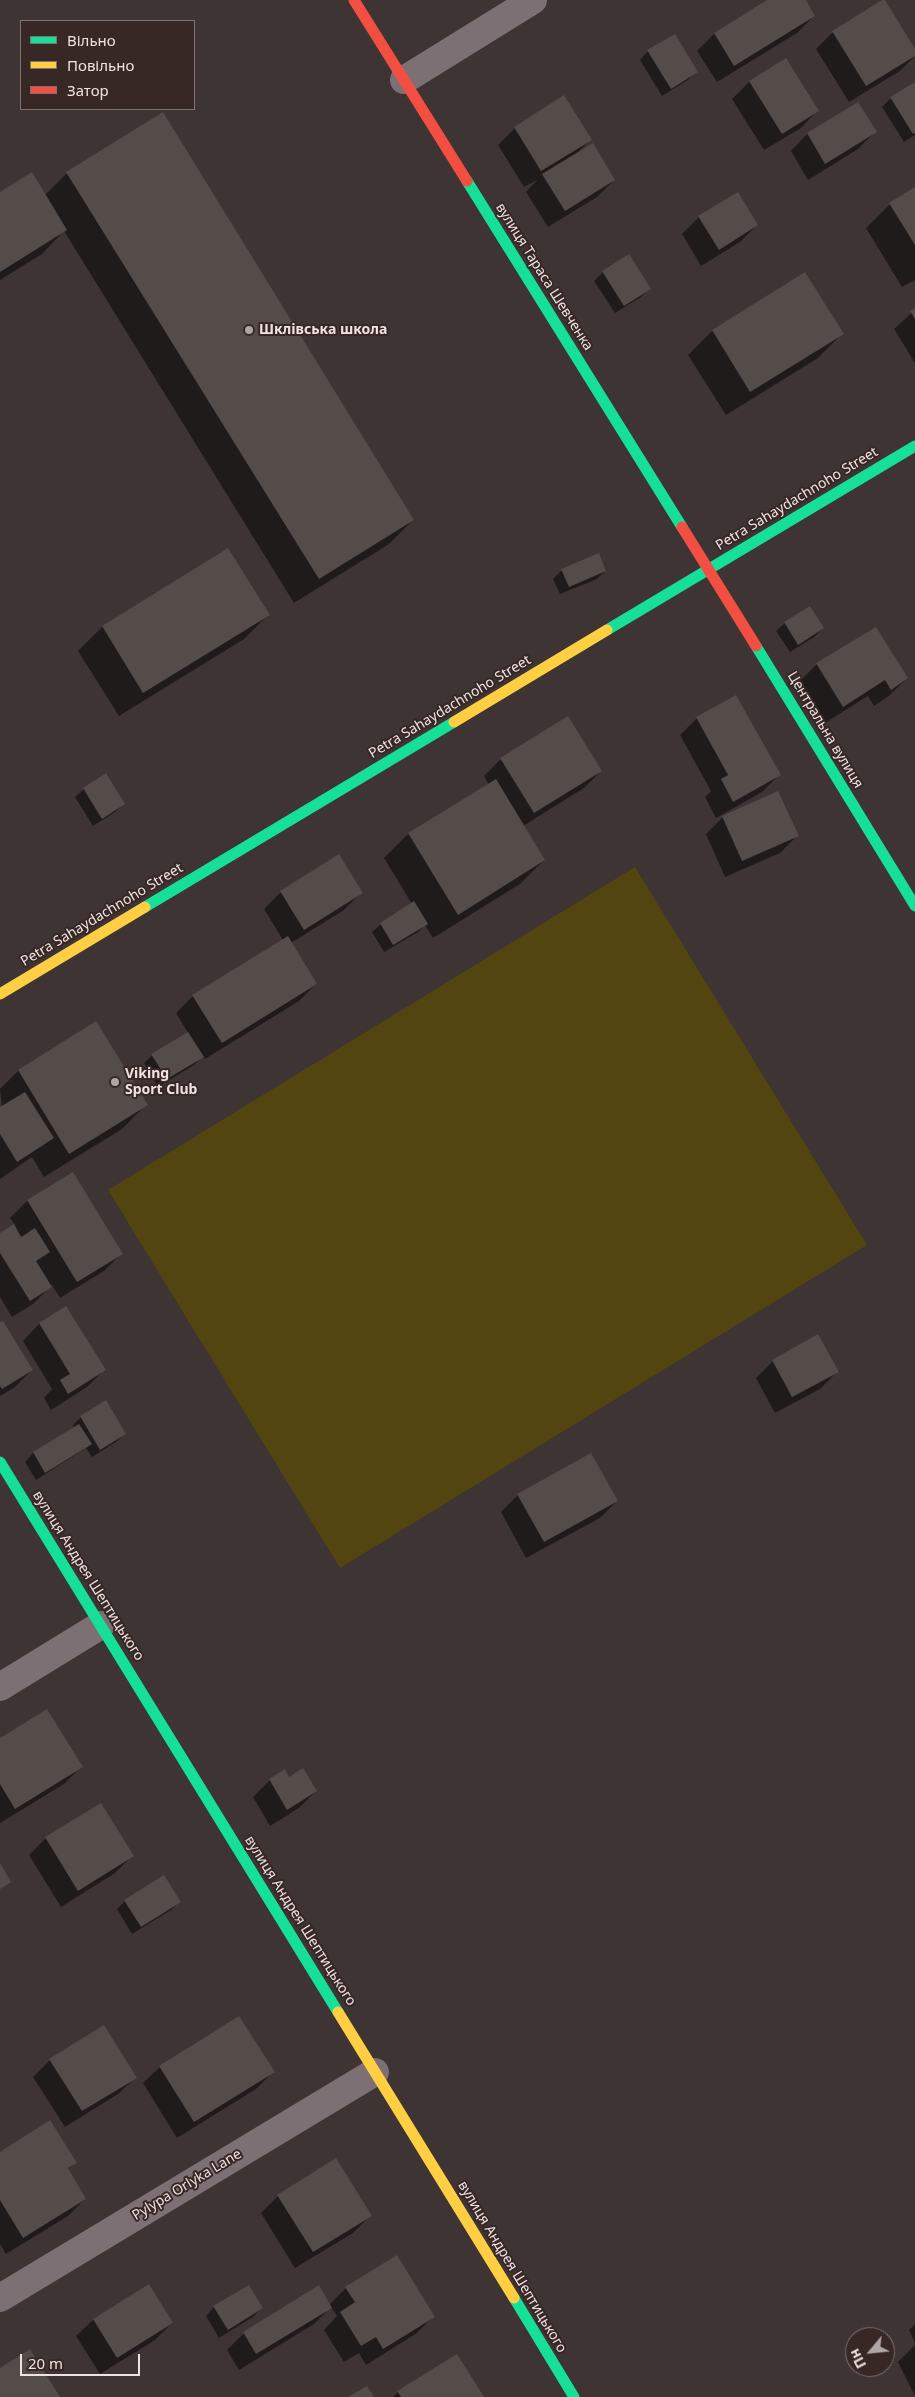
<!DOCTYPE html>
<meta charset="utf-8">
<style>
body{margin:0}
#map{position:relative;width:915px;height:2397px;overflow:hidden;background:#3d3433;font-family:"Noto Sans",sans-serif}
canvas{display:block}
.legend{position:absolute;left:20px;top:20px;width:175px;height:90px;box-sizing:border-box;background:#372725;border:1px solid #807271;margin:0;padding:6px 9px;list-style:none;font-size:15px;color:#eee3e2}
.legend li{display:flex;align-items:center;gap:10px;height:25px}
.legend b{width:25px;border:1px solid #807271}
.north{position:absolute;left:845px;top:2327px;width:50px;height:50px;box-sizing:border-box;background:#372725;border:1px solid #807271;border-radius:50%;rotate:242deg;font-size:14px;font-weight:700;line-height:20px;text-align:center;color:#eee3e2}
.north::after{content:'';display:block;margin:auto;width:18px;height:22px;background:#b0a6a5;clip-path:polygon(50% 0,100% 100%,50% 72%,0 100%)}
.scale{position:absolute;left:20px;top:2354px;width:120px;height:22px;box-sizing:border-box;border:2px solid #eee3e2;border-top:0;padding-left:6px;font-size:15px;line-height:18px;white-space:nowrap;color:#eee3e2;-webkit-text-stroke:4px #372725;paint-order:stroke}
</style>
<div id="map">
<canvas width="915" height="2397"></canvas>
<ul class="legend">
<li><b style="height:6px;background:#16e098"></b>Вільно</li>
<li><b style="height:6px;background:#ffcf43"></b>Повільно</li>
<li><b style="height:6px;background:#f24e42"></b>Затор</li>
</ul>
<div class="north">Пн</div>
<div class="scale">20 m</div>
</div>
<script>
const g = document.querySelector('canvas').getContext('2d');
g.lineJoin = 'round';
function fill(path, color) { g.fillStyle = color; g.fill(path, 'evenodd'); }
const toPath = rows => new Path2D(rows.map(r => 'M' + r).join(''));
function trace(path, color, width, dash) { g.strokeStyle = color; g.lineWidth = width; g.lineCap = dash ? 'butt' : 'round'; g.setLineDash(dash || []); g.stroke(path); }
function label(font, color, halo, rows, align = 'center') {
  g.font = font + ' "Noto Sans",sans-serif'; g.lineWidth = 4; g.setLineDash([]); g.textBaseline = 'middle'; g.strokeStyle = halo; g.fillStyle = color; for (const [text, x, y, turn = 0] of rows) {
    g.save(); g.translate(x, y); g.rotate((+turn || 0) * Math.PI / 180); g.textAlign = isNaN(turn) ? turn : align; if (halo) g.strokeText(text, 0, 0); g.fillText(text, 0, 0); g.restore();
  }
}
fill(toPath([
 [635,867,867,1245,340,1568,108,1190]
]), '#53450f');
fill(toPath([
 [769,0,804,0,814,16,797,33,717,82,697,51,714,34],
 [833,32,915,51,915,56,900,71,849,102,816,49],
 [648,51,696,71,688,80,662,96,640,60],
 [785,60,817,111,801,128,764,150,732,99,749,82],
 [915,84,915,135,904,142,882,107,891,98],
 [858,103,875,132,858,149,808,180,791,151,807,134],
 [515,128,590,140,579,151,614,180,597,197,548,227,526,192,537,180,524,187,498,145],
 [67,173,413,520,389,544,294,603,64,231,42,254,0,280,0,194,45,195],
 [915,188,915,280,902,287,866,228,890,204],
 [737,194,757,225,740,242,701,266,682,234,699,217],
 [603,272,649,289,641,297,615,313,594,281],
 [805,274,842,334,818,358,726,415,688,355,712,331],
 [915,310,915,363,894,329],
 [228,550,268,615,244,639,119,716,78,651,102,627],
 [562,570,605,571,597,579,560,594,553,579],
 [785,623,823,628,814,637,790,652,776,631],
 [876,628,907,678,890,695,874,706,868,696,825,723,800,681,817,664],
 [697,718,779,775,762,792,716,818,705,797,711,791,680,735],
 [501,759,601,771,584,788,523,826,544,860,520,884,433,938,425,925,418,932,384,952,372,932,381,924,412,904,384,858,408,834,489,785,484,776],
 [84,789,124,804,115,812,93,826,75,797],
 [723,817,797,836,780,853,725,877,706,834],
 [281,892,361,893,344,910,291,943,316,984,299,1001,205,1059,203,1056,194,1065,158,1087,144,1063,152,1055,188,1033,176,1013,193,996,283,940,264,909],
 [96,1023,146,1105,122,1129,44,1177,32,1157,0,1179,0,1108,2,1107,0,1089,18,1071],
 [72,1174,121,1254,104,1271,60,1298,52,1285,33,1304,12,1317,0,1297,0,1235,15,1225,10,1218,27,1201],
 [66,1308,104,1370,87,1387,51,1410,44,1398,52,1389,23,1341,39,1324],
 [0,1324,32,1370,15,1387,0,1396],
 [773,1361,837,1372,820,1389,775,1413,756,1378],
 [81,1417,124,1434,116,1442,92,1457,86,1448,36,1480,25,1462,33,1453,74,1428,73,1425],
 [518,1495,617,1501,600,1518,526,1558,501,1512],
 [0,1740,81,1767,64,1784,0,1823],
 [289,1778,316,1791,299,1808,270,1826,253,1797,270,1780],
 [46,1838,132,1856,115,1873,61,1907,29,1855],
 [125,1901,179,1902,171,1910,132,1934,117,1909],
 [50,2060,135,2078,118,2094,65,2127,33,2077],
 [160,2067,273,2072,256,2089,177,2138,143,2083],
 [0,2153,75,2163,67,2170,85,2199,68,2216,6,2254,0,2244],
 [278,2196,370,2216,353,2233,295,2268,261,2213],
 [148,2286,172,2323,155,2340,100,2374,76,2336,93,2320],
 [346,2288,433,2317,417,2333,366,2365,359,2353,344,2362,324,2330,337,2316,331,2307,314,2324,239,2370,227,2350,244,2333,329,2305],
 [214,2307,261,2308,253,2317,219,2338,206,2316],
 [915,2324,915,2343,909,2330],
 [915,2345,915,2396,898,2362],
 [457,2356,482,2397,393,2397,398,2392]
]), '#0007');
fill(toPath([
 [767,0,806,0,815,16,734,66,714,33],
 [882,0,885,0,915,49,915,56,866,86,832,31],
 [675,34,698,72,671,89,647,50],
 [786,58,819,111,782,134,749,81],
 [915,82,915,133,913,134,890,97],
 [564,95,592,140,541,171,514,127],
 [858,102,877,132,825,164,807,133],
 [163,112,414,520,319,579,66,172],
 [593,143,615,180,565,211,542,174],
 [32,172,67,230,0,272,0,192],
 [915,187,915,245,889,203],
 [738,192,758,225,719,250,698,216],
 [629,254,651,289,624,306,602,271],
 [805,272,844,334,750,392,712,330],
 [915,308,915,319,910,311],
 [228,548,270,615,143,693,102,626],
 [599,553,606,571,569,587,561,569],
 [810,606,824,628,798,645,784,622],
 [876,627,908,678,891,690,885,680,843,707,816,663],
 [736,695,781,775,733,802,721,779,728,775,696,717],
 [568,716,602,771,534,813,500,758],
 [106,773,125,804,102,819,83,788],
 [496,779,545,860,458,915,408,833],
 [778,791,799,836,742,861,722,816],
 [339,854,363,893,304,930,280,891],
 [414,901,428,924,393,945,380,923],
 [288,936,317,984,222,1043,192,995],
 [96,1021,148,1105,69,1154,18,1070],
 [188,1032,204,1057,167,1079,151,1054],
 [25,1092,54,1138,17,1162,0,1134,0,1107],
 [73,1172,123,1254,77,1282,27,1200],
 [14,1224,21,1237,35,1228,50,1252,36,1261,52,1287,30,1301,0,1253,0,1233],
 [66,1306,106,1370,68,1394,60,1380,70,1374,39,1323],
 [3,1321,33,1370,2,1389,0,1386,0,1322],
 [818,1334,839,1372,792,1397,772,1360],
 [106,1400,126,1434,100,1450,80,1416],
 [79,1424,92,1444,45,1473,33,1452],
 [591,1453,618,1501,544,1542,517,1494],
 [47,1709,83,1767,15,1809,0,1784,0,1738],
 [303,1768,317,1791,287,1810,269,1779,285,1769,289,1777],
 [101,1803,134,1856,78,1891,45,1837],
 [0,1863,11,1882,0,1889],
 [164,1875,181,1902,141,1927,124,1900],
 [239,2016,275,2072,194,2122,159,2066],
 [104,2025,137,2078,82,2111,49,2059],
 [50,2120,77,2163,68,2168,86,2199,23,2238,0,2200,0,2152],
 [336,2158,372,2216,313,2252,277,2195],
 [397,2255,435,2317,383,2349,376,2337,361,2346,340,2312,355,2302,345,2287],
 [149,2284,173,2323,117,2358,93,2319],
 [249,2285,263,2308,228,2330,213,2306],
 [319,2285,332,2308,256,2354,243,2332],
 [30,2349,60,2397,0,2397,0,2368],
 [457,2354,484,2397,401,2397,397,2391],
 [367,2386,374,2397,348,2397]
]), '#534c49');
trace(toPath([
 [404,80,533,0],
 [0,1687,101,1625],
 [0,2298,375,2072]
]), '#7d7075', 28);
trace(toPath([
 [467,181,682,527],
 [607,630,915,446],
 [756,646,915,906],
 [145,907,454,722],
 [0,1462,338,2012],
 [514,2298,574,2397]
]), '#16e098', 11);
trace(toPath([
 [454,722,607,630],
 [0,994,145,907],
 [338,2012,514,2298]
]), '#ffcf43', 11);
trace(toPath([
 [354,0,467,181],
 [682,527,756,646]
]), '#f24e42', 11);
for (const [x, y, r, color] of [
 [249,330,5,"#b0a6a5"],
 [115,1082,5,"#b0a6a5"]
]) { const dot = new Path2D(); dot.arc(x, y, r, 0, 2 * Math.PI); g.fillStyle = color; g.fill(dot); trace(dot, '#372725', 2); }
label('14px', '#eee3e2', '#372725', [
 ["вулиця Тараса Шевченка",544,277,58],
 ["Petra Sahaydachnoho Street",797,499,-31],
 ["Petra Sahaydachnoho Street",450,707,-31],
 ["Центральна вулиця",825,730,59],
 ["Petra Sahaydachnoho Street",102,915,-31],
 ["вулиця Андрея Шептицького",88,1576,58],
 ["вулиця Андрея Шептицького",300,1921,58],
 ["Pylypa Orlyka Lane",187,2185,-31],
 ["вулиця Андрея Шептицького",512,2267,59]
]);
label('bold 14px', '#eee3e2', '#372725', [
 ["Шклівська школа",259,330],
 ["Viking",125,1074],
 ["Sport Club",125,1090]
], 'left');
</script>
